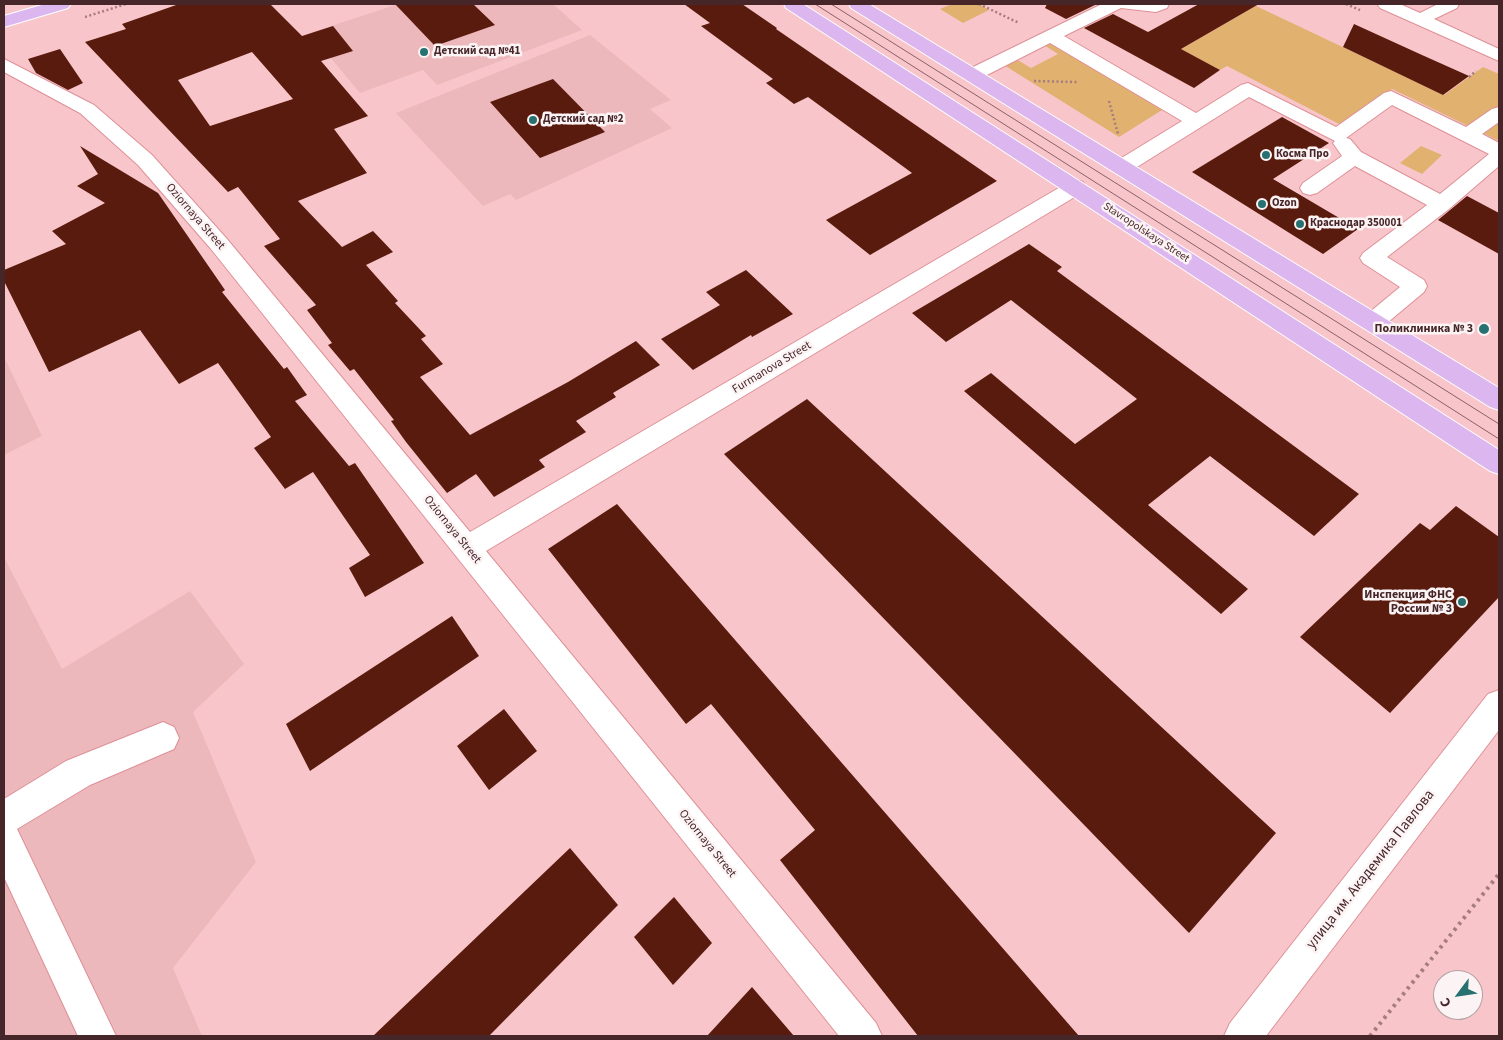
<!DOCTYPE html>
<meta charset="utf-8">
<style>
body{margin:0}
#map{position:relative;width:1503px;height:1040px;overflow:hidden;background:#f8c6ca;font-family:"Source Sans 3",sans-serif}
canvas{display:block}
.frame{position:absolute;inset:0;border:5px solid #462629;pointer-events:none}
.north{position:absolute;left:1433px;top:970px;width:50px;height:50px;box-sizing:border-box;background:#fcf3f4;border:1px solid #b3a1a3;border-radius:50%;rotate:239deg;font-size:14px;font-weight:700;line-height:20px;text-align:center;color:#462629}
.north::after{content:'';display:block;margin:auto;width:18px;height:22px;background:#277170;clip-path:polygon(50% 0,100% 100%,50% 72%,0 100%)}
</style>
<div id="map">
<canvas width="1503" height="1040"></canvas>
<div class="frame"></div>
<div class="north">С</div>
</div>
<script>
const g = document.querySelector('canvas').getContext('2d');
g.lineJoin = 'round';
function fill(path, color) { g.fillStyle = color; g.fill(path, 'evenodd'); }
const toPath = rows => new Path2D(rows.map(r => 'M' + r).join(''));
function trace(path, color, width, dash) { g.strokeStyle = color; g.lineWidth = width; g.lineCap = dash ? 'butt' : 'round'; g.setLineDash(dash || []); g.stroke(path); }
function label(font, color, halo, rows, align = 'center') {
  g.font = font + ' "Source Sans 3",sans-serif'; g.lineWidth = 5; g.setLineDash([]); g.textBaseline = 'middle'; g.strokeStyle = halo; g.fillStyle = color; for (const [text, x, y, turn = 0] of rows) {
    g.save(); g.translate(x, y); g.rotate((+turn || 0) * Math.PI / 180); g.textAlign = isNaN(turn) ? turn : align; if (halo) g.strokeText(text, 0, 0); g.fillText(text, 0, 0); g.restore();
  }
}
fill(toPath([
 [398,4,553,4,582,30,437,85,423,70,360,93,310,33],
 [590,35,671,100,650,109,672,128,516,200,510,194,483,206,396,113],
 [4,357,42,436,4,455],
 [4,557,62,669,190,591,244,664,193,712,256,862,173,968,202,1036,4,1036]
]), '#edb8bb');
fill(toPath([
 [952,4,979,4,989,10,963,23,940,9],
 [1256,6,1444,95,1483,67,1499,74,1499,141,1392,89,1341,125,1227,66,1220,70,1181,49],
 [1050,36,1170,105,1119,137,999,62,1011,56,1031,68,1058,54,1039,42],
 [1421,146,1442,155,1422,174,1400,163]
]), '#e1b170');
fill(toPath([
 [179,4,270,4,302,36,333,26,353,51,321,61,368,116,334,129,367,173,298,201,342,247,373,231,393,252,366,265,398,301,395,303,426,336,421,339,443,364,420,377,470,435,568,382,636,341,660,365,613,393,616,397,576,421,586,432,539,460,545,467,494,497,476,474,447,493,406,442,391,421,394,420,354,369,350,371,328,345,332,343,307,310,316,305,264,246,280,239,238,187,228,192,85,42,126,29,122,24],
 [252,52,293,99,210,126,178,80],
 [395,4,473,4,495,25,435,46],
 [684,4,742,4,777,28,776,29,997,181,870,255,826,220,912,173,808,97,794,104,766,83,773,79,701,26,710,23],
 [1047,4,1093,4,1095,5,1066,19,1045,8],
 [1199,4,1259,4,1181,49,1220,70,1194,88,1084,28,1113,14,1148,32],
 [1354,24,1422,55,1469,76,1443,95,1343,47],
 [60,49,83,83,68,90,36,73,28,59],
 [553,79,605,132,540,158,490,102],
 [1282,117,1329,143,1273,179,1358,229,1323,254,1192,172],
 [80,146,158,193,225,290,222,292,284,369,287,367,307,395,295,401,349,466,355,463,424,563,365,597,349,568,370,555,313,472,285,489,254,448,271,437,218,363,179,384,140,330,49,372,4,281,4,270,66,244,52,231,105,203,77,186,98,174],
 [1467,196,1499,213,1499,254,1438,220],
 [1029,244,1062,267,1057,271,1359,494,1314,536,1210,456,1148,505,1248,589,1221,614,964,391,991,373,1075,444,1137,399,1011,300,946,342,912,313],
 [746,270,793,314,752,337,751,335,693,370,661,339,720,305,706,292],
 [807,399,1276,833,1189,933,724,454],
 [617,504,1079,1036,918,1036,780,860,815,830,711,704,686,724,548,549],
 [1456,506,1499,537,1499,597,1390,713,1300,637,1420,523,1430,530],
 [452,616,479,656,310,771,286,724],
 [504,709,537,751,489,790,457,746],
 [570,848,618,905,489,1036,373,1036],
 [674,897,712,943,673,985,634,937],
 [752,987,794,1036,707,1036]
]), '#591b0d');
const minor = toPath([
 [1102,4,1169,4,1167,8,1156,12,1121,8,1064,36,1196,113,1241,85,1248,83,1336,127,1384,93,1391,91,1466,127,1492,109,1499,107,1499,122,1482,134,1499,143,1499,166,1449,209,1387,257,1424,280,1427,286,1424,292,1381,328,1373,331,1365,328,1361,322,1365,316,1400,287,1363,263,1360,258,1363,253,1427,205,1355,166,1317,193,1310,195,1303,193,1300,188,1303,183,1342,156,1333,143,1335,141,1249,97,1129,172,1122,174,1115,172,1112,167,1115,162,1182,121,1050,43,979,79,972,81,965,79,963,75,965,71,1102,4],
 [1392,105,1489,154,1440,194,1361,152,1350,139,1346,138,1392,105],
 [1377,4,1400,4,1420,13,1438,4,1459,4,1457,8,1434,19,1499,49,1499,61,1380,8,1377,4],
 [4,59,94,105,152,155,227,239,470,532,1069,182,1076,180,1083,182,1086,187,1083,192,486,551,876,1023,882,1036,839,1036,211,249,138,165,80,113,4,72,4,59],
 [1499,690,1499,730,1266,1036,1224,1036,1230,1023,1488,694,1499,690],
 [163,722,174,727,179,738,174,749,90,785,17,829,116,1036,78,1036,4,877,4,799,66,761,163,722]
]);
const major = toPath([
 [45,4,71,4,68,8,4,27,4,16,45,4],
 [784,4,803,4,1499,450,1499,474,1490,471,786,8,784,4],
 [849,4,869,4,1499,388,1499,410,1490,407,851,8,849,4]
]);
trace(minor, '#de9096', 2);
trace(major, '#fff', 2);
trace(toPath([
 [979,4,1019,23],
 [1346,4,1360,10],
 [85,17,126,4],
 [1469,77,1476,71],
 [1034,81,1077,82],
 [1109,101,1118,134]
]), '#a57c7f', 2.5, [2, 2.5]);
trace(toPath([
 [1370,1036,1499,874]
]), '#a57c7f', 4, [3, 4.5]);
fill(minor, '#fff');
fill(major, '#dcb7ef');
trace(toPath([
 [815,4,1499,439],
 [831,4,1499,424]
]), '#886165', 1);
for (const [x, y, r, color] of [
 [424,52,5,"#277170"],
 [533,120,5,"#277170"],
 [1266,155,5,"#277170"],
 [1262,204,5,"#277170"],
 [1300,224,5,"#277170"],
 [1484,329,6,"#277170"],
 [1462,602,5,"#277170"]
]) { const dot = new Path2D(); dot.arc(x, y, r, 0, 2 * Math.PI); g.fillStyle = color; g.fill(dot); trace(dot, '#fcf3f4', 2); }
label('bold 11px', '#462629', '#fcf3f4', [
 ["Детский сад №41",434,52],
 ["Детский сад №2",543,120],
 ["Косма Про",1276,155],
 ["Ozon",1272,204],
 ["Краснодар 350001",1310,224]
], 'left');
label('11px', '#462629', '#fcf3f4', [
 ["Stavropolskaya Street",1146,233,33]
]);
label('12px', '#462629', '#fcf3f4', [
 ["Oziornaya Street",195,217,49],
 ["Furmanova Street",772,368,-31],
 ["Oziornaya Street",452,530,51],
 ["Oziornaya Street",707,844,51]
]);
label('bold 12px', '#462629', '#fcf3f4', [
 ["Поликлиника № 3",1473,329],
 ["Инспекция ФНС",1452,595],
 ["России № 3",1452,609]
], 'right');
label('15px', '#462629', '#fcf3f4', [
 ["улица им. Академика Павлова",1371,870,-52]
]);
</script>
